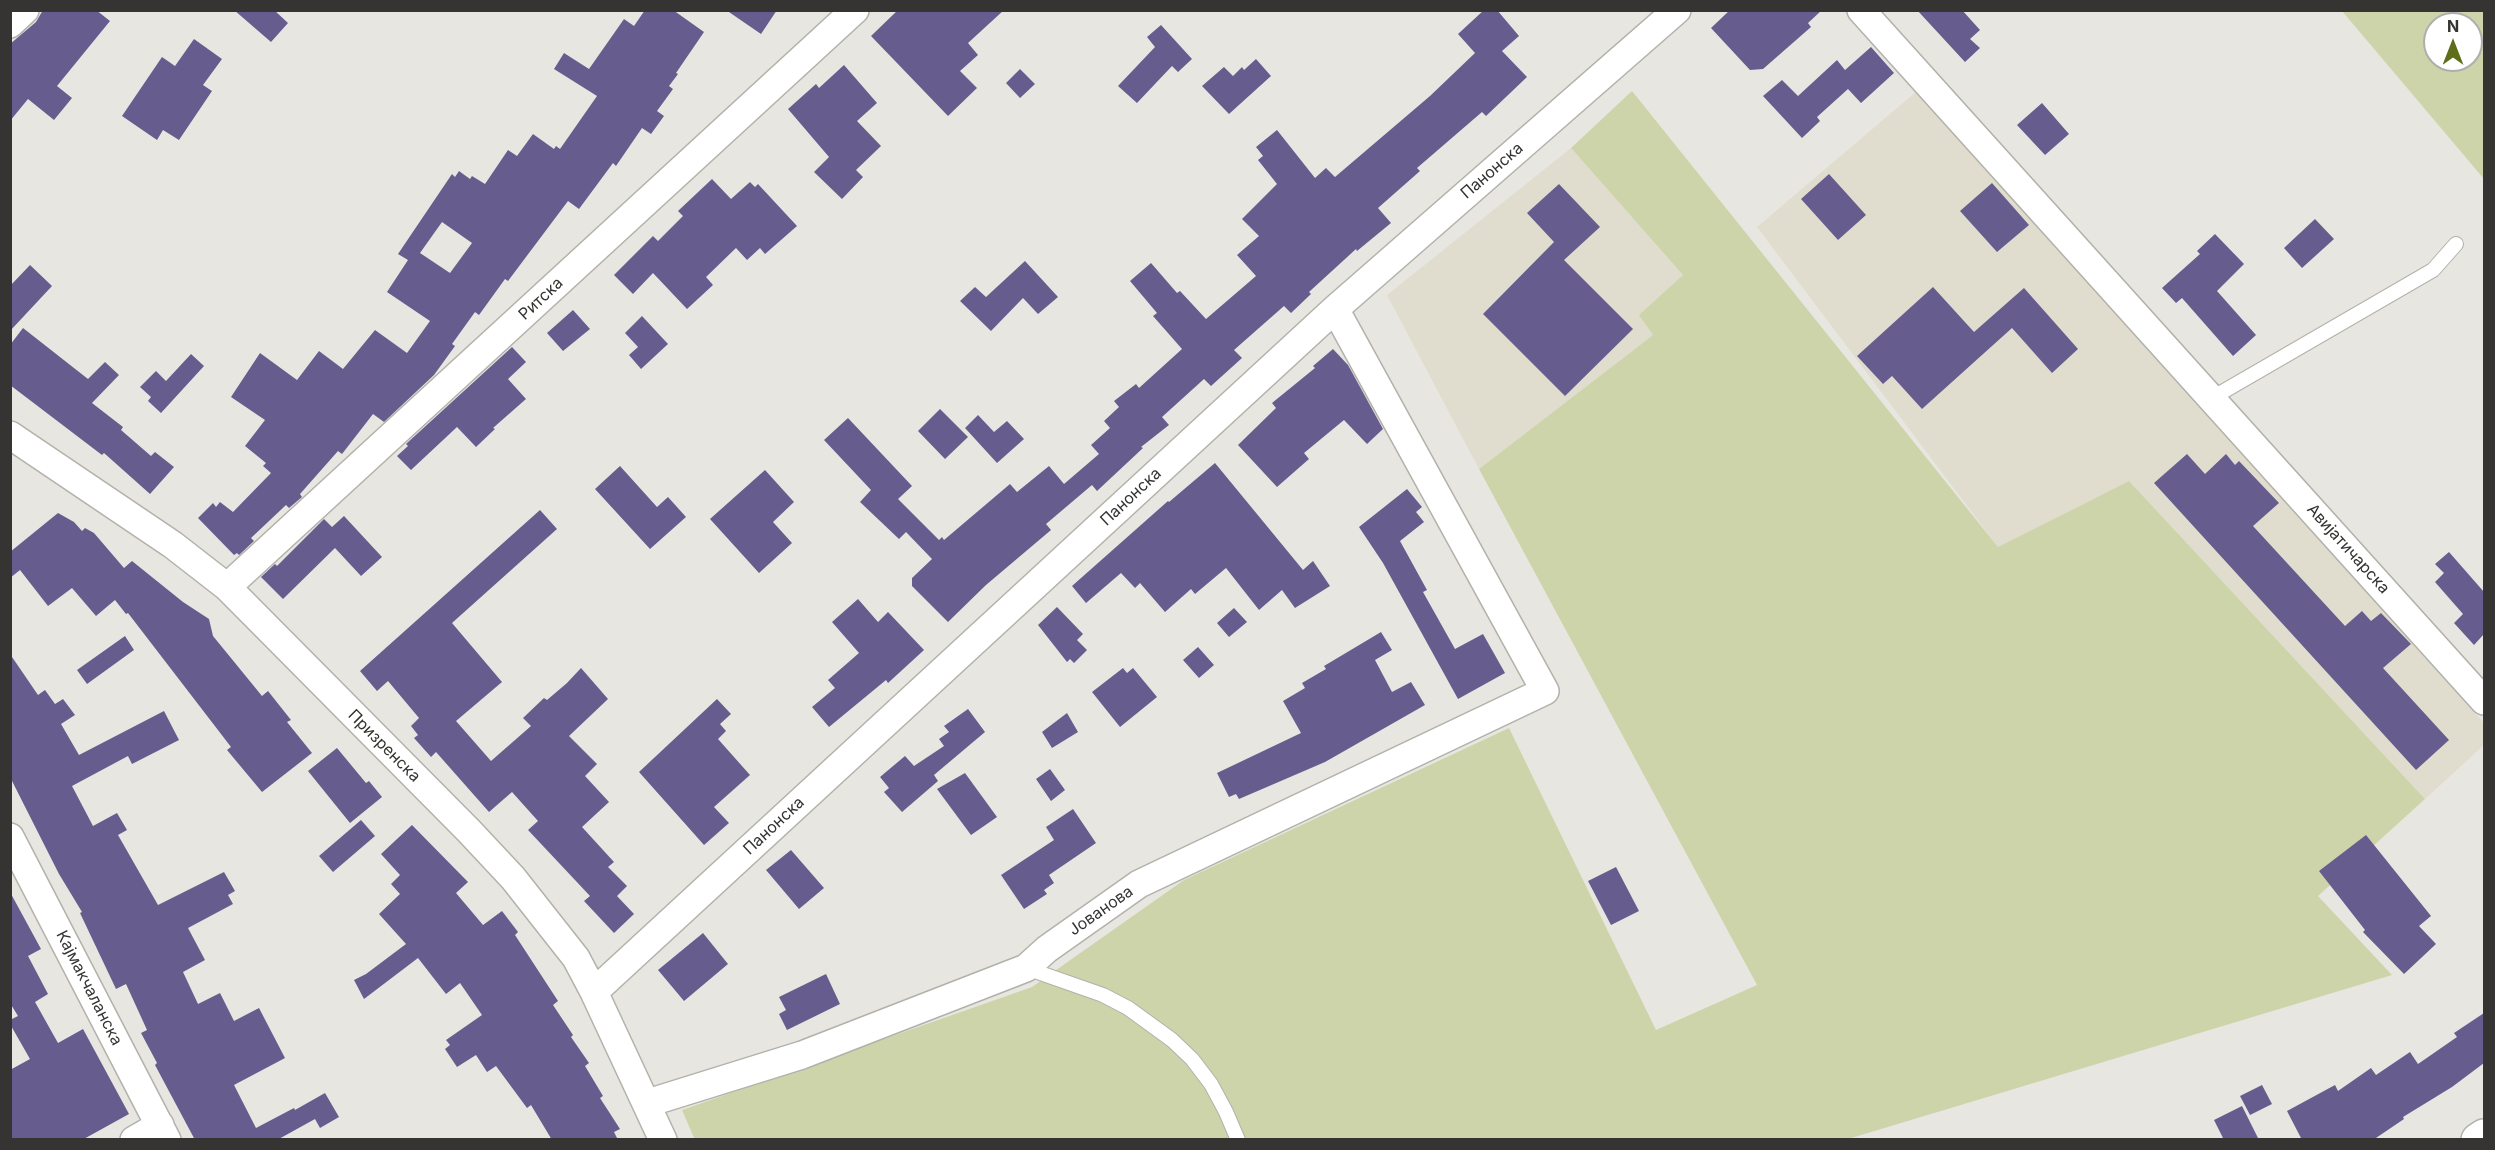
<!DOCTYPE html>
<meta charset="utf-8">
<style>
body{margin:0}
#map{position:relative;width:2495px;height:1150px;overflow:hidden;background:#e8e6e0;font-family:Inter,sans-serif}
canvas{display:block}
.frame{position:absolute;inset:0;border:12px solid #353432;pointer-events:none}
.north{position:absolute;left:2423px;top:12px;width:60px;height:60px;box-sizing:border-box;background:#fff;border:2px solid #aeaead;border-radius:50%;rotate:0deg;font-size:16px;font-weight:700;line-height:24px;text-align:center;color:#353432}
.north::after{content:'';display:block;margin:auto;width:21px;height:27px;background:#5d6e1b;clip-path:polygon(50% 0,100% 100%,50% 72%,0 100%)}
</style>
<div id="map">
<canvas width="2495" height="1150"></canvas>
<div class="frame"></div>
<div class="north">N</div>
</div>
<script>
const g = document.querySelector('canvas').getContext('2d');
g.lineJoin = 'round';
function fill(path, color) { g.fillStyle = color; g.fill(path, 'evenodd'); }
const toPath = rows => new Path2D(rows.map(r => 'M' + r).join(''));
function trace(path, color, width, dash) { g.strokeStyle = color; g.lineWidth = width; g.lineCap = dash ? 'butt' : 'round'; g.setLineDash(dash || []); g.stroke(path); }
function label(font, color, halo, rows, align = 'center') {
  g.font = font + ' Inter,sans-serif'; g.lineWidth = 6; g.setLineDash([]); g.textBaseline = 'middle'; g.strokeStyle = halo; g.fillStyle = color; for (const [text, x, y, turn = 0] of rows) {
    g.save(); g.translate(x, y); g.rotate((+turn || 0) * Math.PI / 180); g.textAlign = isNaN(turn) ? turn : align; if (halo) g.strokeText(text, 0, 0); g.fillText(text, 0, 0); g.restore();
  }
}
fill(toPath([
 [1917,91,2484,723,2484,745,2425,799,2129,481,1998,547,1757,227],
 [1571,148,1683,275,1640,315,1653,335,1479,469,1387,295]
]), '#e0ddcf');
fill(toPath([
 [2342,11,2484,11,2484,179],
 [2435,24,2471,24,2471,60,2435,60],
 [1632,91,1998,547,2129,481,2425,799,2318,896,2392,975,1848,1139,695,1140,682,1110,1032,987,1184,880,1509,728,1656,1030,1757,985,1479,469,1653,335,1639,315,1683,275,1571,148]
]), '#ced4aa');
fill(toPath([
 [43,10,96,10,110,21,57,86,72,98,54,120,28,99,10,121,10,44,36,22],
 [234,10,274,10,288,23,271,42],
 [645,10,673,10,704,32,676,73,678,74,669,86,673,89,657,111,664,116,651,134,642,128,616,166,613,163,579,209,568,201,508,281,505,279,479,315,475,312,452,344,455,346,434,375,384,422,373,414,342,454,338,451,300,494,302,497,289,508,286,505,251,538,254,541,239,555,237,553,234,555,198,518,213,503,216,507,220,502,233,512,271,473,263,466,266,463,245,446,265,420,231,397,260,353,297,380,319,351,343,369,375,330,407,353,430,321,387,292,408,260,398,254,452,174,455,177,459,171,470,179,472,176,485,184,508,150,517,156,533,134,554,149,556,146,560,149,597,96,554,69,564,53,589,69,624,19,634,26],
 [442,222,472,243,450,273,420,253],
 [726,10,777,10,761,34],
 [898,10,1004,10,968,43,978,55,960,71,977,88,948,116,871,36],
 [1484,10,1497,10,1519,36,1502,51,1527,77,1486,116,1482,112,1417,168,1420,171,1378,208,1391,223,1357,251,1356,249,1309,292,1311,294,1291,313,1284,306,1234,350,1242,358,1211,386,1204,379,1162,417,1169,425,1141,447,1143,448,1097,491,1092,485,1046,524,1051,530,986,585,948,622,912,586,912,578,932,559,906,532,899,539,860,502,871,490,824,440,848,418,912,486,898,499,939,540,942,537,944,540,1010,484,1017,492,1049,466,1064,484,1099,454,1091,445,1110,428,1104,421,1119,407,1114,401,1136,384,1139,388,1182,349,1153,316,1157,313,1130,281,1151,263,1177,293,1180,291,1206,319,1256,276,1237,255,1259,236,1242,219,1277,184,1258,160,1263,156,1256,147,1277,130,1315,178,1326,168,1335,177,1430,96,1475,53,1458,34],
 [1730,10,1822,10,1808,23,1811,27,1763,69,1750,70,1711,28],
 [1917,10,1962,10,1980,30,1970,39,1980,48,1965,62],
 [1161,25,1192,59,1178,72,1172,66,1137,103,1118,86,1155,47,1147,37],
 [194,39,222,59,203,85,212,91,179,140,163,130,157,140,122,116,162,57,175,66],
 [1871,47,1894,73,1861,103,1848,89,1817,117,1820,121,1802,138,1763,96,1782,80,1798,96,1837,60,1845,70],
 [1256,59,1271,76,1229,114,1202,86,1224,67,1233,76,1242,67,1244,70],
 [844,65,877,103,857,121,881,146,856,170,863,177,842,199,814,172,829,157,788,109,816,84,819,88],
 [1020,69,1035,84,1020,98,1006,83],
 [2042,103,2069,134,2045,155,2017,125],
 [1829,174,1866,215,1838,240,1801,199],
 [712,179,731,199,750,182,755,187,758,184,797,226,765,254,760,248,747,260,736,248,706,277,713,285,687,309,653,273,633,294,614,275,653,236,658,241,683,216,678,211],
 [1992,183,2029,225,1997,252,1960,211],
 [1559,184,1600,227,1564,260,1633,329,1565,396,1483,314,1554,242,1527,213],
 [2315,219,2334,239,2302,268,2284,248],
 [2215,234,2244,264,2217,291,2256,335,2233,356,2182,298,2176,303,2162,288,2200,254,2197,251],
 [1025,261,1058,297,1038,314,1023,298,991,331,960,301,975,287,986,297],
 [30,265,52,286,10,331,10,286],
 [1933,287,1974,332,2024,288,2078,349,2052,373,2012,328,1922,409,1892,376,1883,384,1857,356],
 [573,310,590,329,563,351,547,333],
 [642,316,668,344,641,369,629,355,638,347,625,333],
 [23,328,88,379,105,362,119,375,92,403,123,427,121,430,151,456,155,452,174,467,150,494,104,453,102,455,10,385,10,345],
 [512,347,526,362,508,379,526,399,493,428,495,429,476,447,457,427,411,470,397,456,408,446,406,444],
 [1333,349,1348,365,1383,429,1367,444,1344,420,1304,453,1309,459,1277,487,1238,445,1276,408,1272,403,1315,368,1313,366],
 [191,354,204,366,161,413,148,401,151,397,140,387,156,371,166,381],
 [940,409,968,437,945,459,918,431],
 [978,415,994,432,1007,421,1024,439,997,463,965,428],
 [2187,454,2205,474,2226,454,2235,465,2239,461,2279,503,2253,526,2345,626,2362,611,2371,621,2381,613,2411,644,2383,668,2449,740,2416,770,2154,483],
 [1215,463,1303,570,1313,561,1330,586,1295,608,1282,590,1259,610,1226,568,1195,594,1191,589,1165,612,1140,583,1135,588,1121,573,1086,603,1072,586,1168,501,1169,502],
 [620,466,657,507,668,497,686,517,650,549,595,489],
 [765,470,794,502,773,522,792,543,759,573,710,519],
 [1407,489,1422,507,1416,512,1424,522,1400,541,1427,590,1423,592,1455,649,1483,634,1505,673,1458,699,1383,563,1359,527],
 [540,510,557,529,452,623,502,682,456,721,491,761,531,726,523,718,544,698,547,700,567,683,581,668,608,699,569,736,597,764,585,776,609,802,582,827,614,862,608,867,627,886,617,896,634,914,614,933,584,901,590,896,528,830,538,821,512,792,489,812,436,752,431,757,414,738,418,735,411,726,419,718,388,681,377,691,360,671],
 [58,513,74,522,82,531,85,528,94,533,124,568,132,561,183,602,209,619,213,636,262,696,268,691,291,720,287,722,312,753,262,792,227,750,231,747,128,613,126,614,115,600,96,616,72,588,48,606,20,570,10,578,10,552],
 [344,516,382,557,361,576,335,548,283,599,261,577,275,564,277,566,324,519,332,527],
 [2449,552,2484,592,2484,634,2474,645,2454,623,2463,614,2435,582,2444,573,2435,564],
 [858,599,878,622,888,612,924,650,888,683,886,680,829,727,812,707,835,688,828,680,859,653,832,622],
 [1057,607,1083,634,1077,640,1087,650,1074,663,1070,659,1067,662,1038,625],
 [1234,608,1247,622,1229,637,1217,623],
 [1381,632,1392,650,1375,660,1392,692,1411,682,1425,705,1325,762,1239,799,1236,794,1229,797,1217,773,1301,733,1283,701,1305,688,1302,683,1326,669,1324,666],
 [125,636,134,650,87,684,77,670],
 [1198,647,1214,665,1199,678,1183,660],
 [10,654,38,695,45,690,55,704,63,699,75,715,61,724,79,755,164,711,179,740,132,764,128,756,72,786,93,826,117,813,127,830,118,835,158,905,224,872,235,891,228,895,233,904,188,928,205,960,183,972,198,1004,220,993,234,1021,259,1008,285,1058,234,1085,256,1128,294,1108,295,1110,325,1093,339,1117,320,1128,315,1119,277,1140,195,1140,155,1065,157,1063,141,1033,147,1030,126,984,116,989,80,913,82,912,59,874,10,777],
 [1123,668,1127,673,1133,668,1157,697,1120,727,1092,692],
 [717,699,731,714,720,724,726,731,718,739,750,775,714,807,729,823,704,845,639,772],
 [968,709,985,732,934,775,938,781,902,812,884,792,889,788,880,777,905,756,914,766,944,746,939,739,949,732,944,726],
 [1067,713,1078,732,1052,748,1042,732],
 [337,748,366,783,369,781,382,797,350,823,308,771],
 [1050,769,1065,790,1051,801,1036,779],
 [965,773,997,817,971,835,937,789],
 [1073,809,1096,843,1049,875,1054,883,1044,890,1047,894,1024,909,1001,875,1054,840,1046,827],
 [361,820,375,836,333,872,319,856],
 [412,825,468,882,456,893,483,925,502,911,518,932,515,935,558,1001,553,1005,573,1035,571,1037,589,1063,585,1066,603,1096,600,1098,620,1129,614,1132,618,1140,552,1140,531,1105,527,1108,496,1066,487,1072,476,1055,457,1067,445,1049,450,1045,446,1040,482,1015,460,983,446,994,418,958,364,999,354,980,366,974,406,944,379,914,400,894,391,884,400,875,381,854],
 [2366,835,2431,916,2419,926,2436,944,2404,974,2363,932,2365,930,2319,871],
 [791,850,824,888,799,909,766,870],
 [1616,867,1639,911,1611,925,1588,881],
 [10,892,41,949,28,956,48,994,35,1002,58,1043,83,1029,129,1114,82,1140,10,1140,10,1070,30,1059,10,1024,10,1020,18,1016,10,1003],
 [703,933,728,964,684,1001,658,970],
 [826,974,840,1004,787,1030,779,1014,786,1010,779,997],
 [2484,1013,2484,1063,2452,1087,2403,1117,2404,1119,2373,1140,2302,1140,2287,1111,2335,1085,2338,1091,2371,1068,2376,1075,2410,1052,2418,1064,2457,1037,2454,1033],
 [2262,1085,2272,1104,2250,1115,2240,1096],
 [2242,1106,2259,1140,2224,1140,2214,1120]
]), '#665d8e');
const service = toPath([
 [2212,398,2433,270,2456,244],
 [1026,968,1103,995,1128,1008,1172,1040,1192,1059,1211,1084,1226,1112,1238,1140]
]);
const minor = toPath([
 [1861,10,2484,701],
 [10,24,25,10],
 [10,435,173,545,227,587,469,831,513,878,576,958,594,992,663,1140],
 [227,587,855,10],
 [10,837,167,1140],
 [594,992,1335,309,1677,10],
 [648,1103,802,1055,1026,968,1047,949,1139,884,1545,691,1335,309],
 [134,1140,160,1125]
]);
const tertiary = toPath([
 [2478,1140,2484,1136]
]);
trace(service, '#b2b1aa', 16);
trace(minor, '#b2b1aa', 30);
trace(tertiary, '#b2b1aa', 36);
trace(service, '#fff', 14);
trace(minor, '#fff', 27);
trace(tertiary, '#fff', 33);
label('16px', '#353432', '#fff', [
 ["Панонска",1492,171,-41],
 ["Ритска",541,299,-43],
 ["Панонска",1131,497,-43],
 ["Авијатичарска",2348,549,48],
 ["Призренска",384,746,45],
 ["Панонска",774,826,-43],
 ["Јованова",1101,911,-35],
 ["Кајмакчаланска",89,988,63]
]);
</script>
